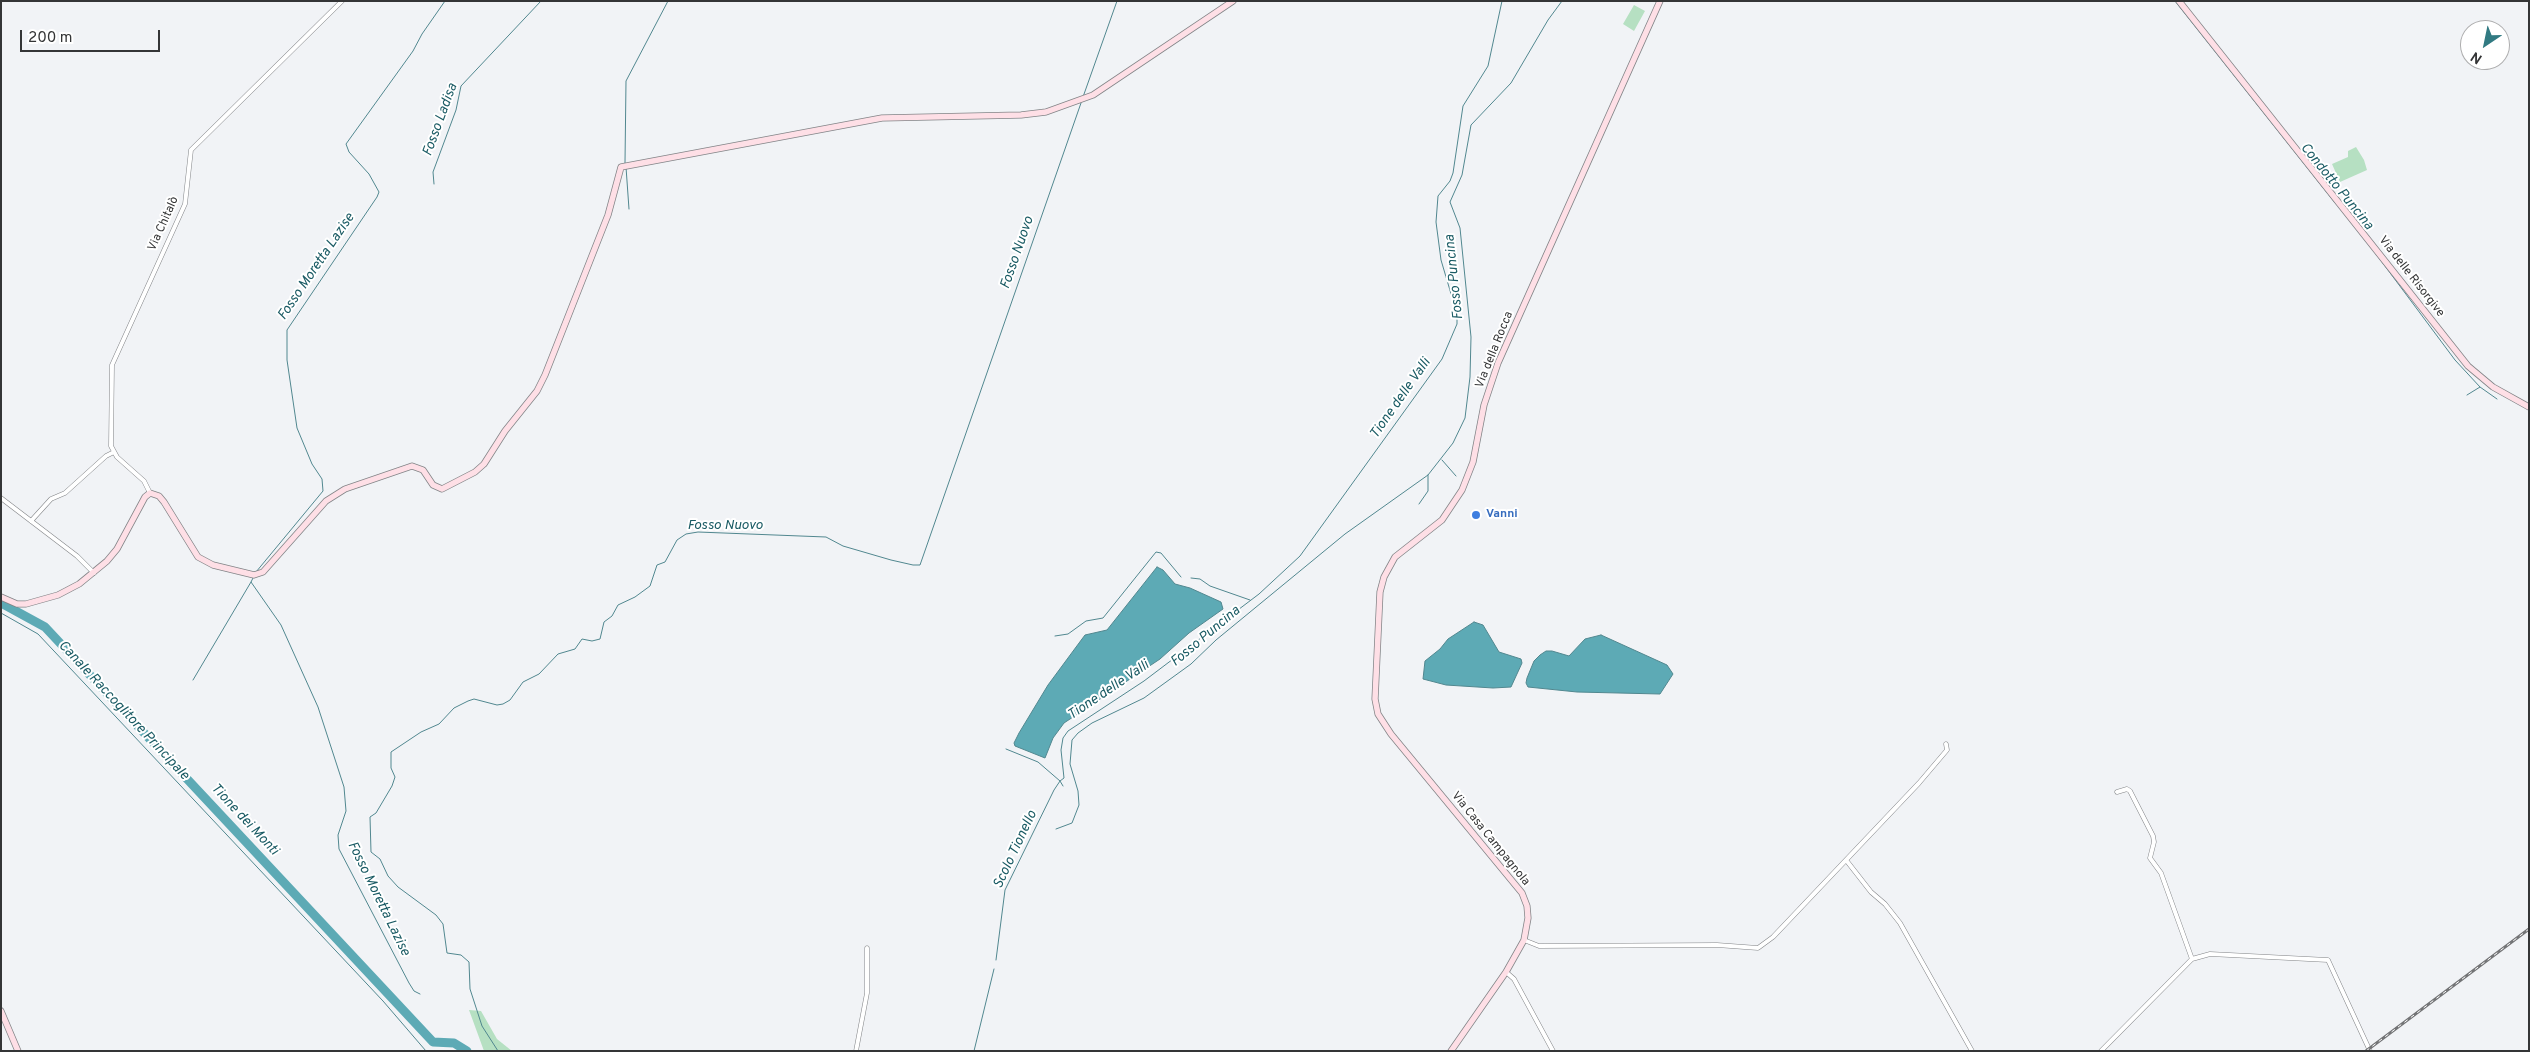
<!DOCTYPE html>
<meta charset="utf-8">
<style>
body{margin:0}
#map{position:relative;width:2530px;height:1052px;overflow:hidden;background:#f1f3f6;font-family:Overpass,sans-serif}
canvas{display:block}
.frame{position:absolute;inset:0;border:2px solid #343536;pointer-events:none}
.north{position:absolute;left:2460px;top:20px;width:50px;height:50px;box-sizing:border-box;background:#fff;border:1px solid #aeaeaf;border-radius:50%;rotate:214deg;font-size:14px;font-weight:700;line-height:20px;text-align:center;color:#343536}
.north::after{content:'';display:block;margin:auto;width:18px;height:22px;background:#317a82;clip-path:polygon(50% 0,100% 100%,50% 72%,0 100%)}
.scale{position:absolute;left:20px;top:30px;width:140px;height:22px;box-sizing:border-box;border:2px solid #343536;border-top:0;padding-left:6px;font-size:15px;line-height:18px;white-space:nowrap;color:#343536;-webkit-text-stroke:4px #fff;paint-order:stroke}
</style>
<div id="map">
<canvas width="2530" height="1052"></canvas>
<div class="frame"></div>
<div class="north">N</div>
<div class="scale">200 m</div>
</div>
<script>
const g = document.querySelector('canvas').getContext('2d');
g.lineJoin = 'round';
function fill(path, color) { g.fillStyle = color; g.fill(path, 'evenodd'); }
const toPath = rows => new Path2D(rows.map(r => 'M' + r).join(''));
function trace(path, color, width, dash) { g.strokeStyle = color; g.lineWidth = width; g.lineCap = dash ? 'butt' : 'round'; g.setLineDash(dash || []); g.stroke(path); }
function label(font, color, halo, rows, align = 'center') {
  g.font = font + ' Overpass,sans-serif'; g.lineWidth = 4; g.setLineDash([]); g.textBaseline = 'middle'; g.strokeStyle = halo; g.fillStyle = color; for (const [text, x, y, turn = 0] of rows) {
    g.save(); g.translate(x, y); g.rotate((+turn || 0) * Math.PI / 180); g.textAlign = isNaN(turn) ? turn : align; if (halo) g.strokeText(text, 0, 0); g.fillText(text, 0, 0); g.restore();
  }
}
fill(toPath([
 [1634,5,1645,11,1634,31,1623,24],
 [2356,147,2364,160,2367,170,2340,182,2332,164,2348,157,2348,151],
 [469,1010,481,1011,497,1039,512,1051,484,1051]
]), '#b6e0c2');
const water = toPath([
 [1157,567,1163,570,1175,584,1190,588,1221,602,1223,609,1189,633,1160,659,1064,723,1053,738,1045,758,1015,746,1014,743,1019,733,1048,685,1082,639,1085,635,1107,630,1157,567],
 [1474,622,1483,625,1499,652,1521,659,1522,663,1511,687,1493,688,1446,685,1423,679,1425,661,1440,649,1448,639,1474,622],
 [1601,635,1667,665,1673,674,1660,694,1577,692,1528,687,1526,683,1527,678,1534,661,1540,655,1546,651,1552,651,1569,656,1585,639,1601,635]
]);
fill(water, '#5daab5');
trace(water, '#51878f', 1);
trace(toPath([
 [2175,1,2336,204],
 [1083,97,1117,1],
 [625,163,626,81,668,1],
 [626,167,629,209],
 [434,184,433,172,456,110,461,86,541,1],
 [2376,254,2455,360,2480,387,2467,395],
 [2480,387,2497,399],
 [1442,460,1456,476],
 [1419,504,1428,491,1428,475],
 [256,572,323,491,322,479,312,464,297,428,287,360,287,330,377,197,379,192,369,174,349,152,346,144,413,51,422,34,445,1],
 [253,578,251,582,281,625,318,707,344,787,346,811,338,835,339,849,409,983,414,991,420,994],
 [1191,578,1200,579,1210,586,1250,600],
 [1,613,38,634,383,1001,426,1051],
 [1055,636,1068,634,1086,621,1103,618,1156,552,1161,553,1181,577],
 [193,680,251,582],
 [1063,786,1060,781,1064,778,1061,750,1063,738,1068,731,1144,681,1259,594,1300,556,1442,359,1457,324,1457,314,1441,260,1436,222,1438,196,1450,181,1453,173,1463,106,1488,66,1502,1],
 [1056,829,1072,823,1079,805,1078,791,1070,764,1072,740,1078,733,1092,723,1144,698,1191,664,1216,640,1345,534,1428,475,1453,443,1465,418,1470,377,1471,337,1460,228,1450,202,1462,175,1471,125,1511,83,1548,20,1562,1],
 [996,960,1005,890,1054,790,1060,781,1038,762,1006,749],
 [498,1051,482,1026,470,989,469,962,461,955,447,953,443,924,436,915,398,887,388,876,380,859,371,852,370,817,376,813,392,786,395,777,391,768,391,752,421,732,439,724,454,708,468,701,474,699,497,705,503,704,510,700,523,682,539,674,558,654,575,649,582,639,592,641,600,639,604,622,612,616,618,605,635,597,650,586,657,565,665,562,677,540,686,534,698,532,826,537,843,546,891,560,913,565,920,565,1081,103],
 [974,1051,994,969]
]), '#51878f', 1);
trace(toPath([
 [1,603,45,627,433,1042,454,1043,467,1051]
]), '#5daab5', 9);
const street = toPath([
 [150,493,144,481,117,457,111,446,112,365,185,204,191,150,342,1],
 [1,498,77,556,94,573],
 [31,521,51,499,65,493,106,456,114,452],
 [2117,792,2127,789,2130,791,2153,836,2154,842,2150,858,2161,873,2192,959],
 [1846,860,1871,892,1885,904,1900,923,1972,1051],
 [1524,940,1539,946,1717,945,1758,948,1773,937,1919,783,1947,750,1946,744],
 [1506,972,1514,979,1553,1051],
 [856,1051,867,993,867,948],
 [2101,1051,2192,959,2210,954,2328,960,2370,1051]
]);
const secondary = toPath([
 [2179,1,2468,366,2493,387,2529,407],
 [1,597,17,604,26,604,58,595,79,584,107,561,117,549,145,497,150,493,159,496,164,502,198,557,213,565,254,575,263,572,326,501,345,489,412,466,423,470,433,485,442,489,475,472,484,464,505,431,537,391,545,375,608,215,621,167,882,118,1021,115,1046,112,1093,95,1233,1],
 [1,1011,18,1051],
 [1451,1051,1506,972,1524,940,1528,918,1527,906,1522,893,1391,734,1378,714,1375,699,1380,592,1384,577,1395,557,1442,520,1462,490,1473,462,1484,405,1498,363,1660,1]
]);
trace(street, '#828487', 5);
trace(secondary, '#828487', 7);
trace(street, '#fff', 4);
trace(secondary, '#fedfe6', 5.5);
const rail = toPath([
 [2366,1051,2529,929]
]);
trace(rail, '#737476', 3);
trace(rail, '#fff', 1, [4]);
for (const [x, y, r, color] of [
 [1476,515,5,"#3f7fe0"]
]) { const dot = new Path2D(); dot.arc(x, y, r, 0, 2 * Math.PI); g.fillStyle = color; g.fill(dot); trace(dot, '#fff', 2); }
label('12px', '#343536', '#fff', [
 ["Via Chitalò",164,224,-66],
 ["Via delle Risorgive",2411,277,52],
 ["Via della Rocca",1495,350,-68],
 ["Via Casa Campagnola",1490,839,51]
]);
label('bold 12px', '#366cbe', '#fff', [
 ["Vanni",1486,515]
], 'left');
label('italic 14px', '#1a5b64', '#fff', [
 ["Fosso Ladisa",441,120,-70],
 ["Condotto Puncina",2336,187,51],
 ["Fosso Nuovo",1018,253,-71],
 ["Fosso Moretta Lazise",317,267,-56],
 ["Fosso Puncina",1455,277,-96],
 ["Tione delle Valli",1401,399,-55],
 ["Fosso Nuovo",725,526],
 ["Fosso Puncina",1206,637,-40],
 ["Tione delle Valli",1109,691,-34],
 ["Canale Raccoglitore Principale",123,711,47],
 ["Tione dei Monti",244,820,47],
 ["Scolo Tionello",1016,850,-65],
 ["Fosso Moretta Lazise",378,899,64]
]);
</script>
